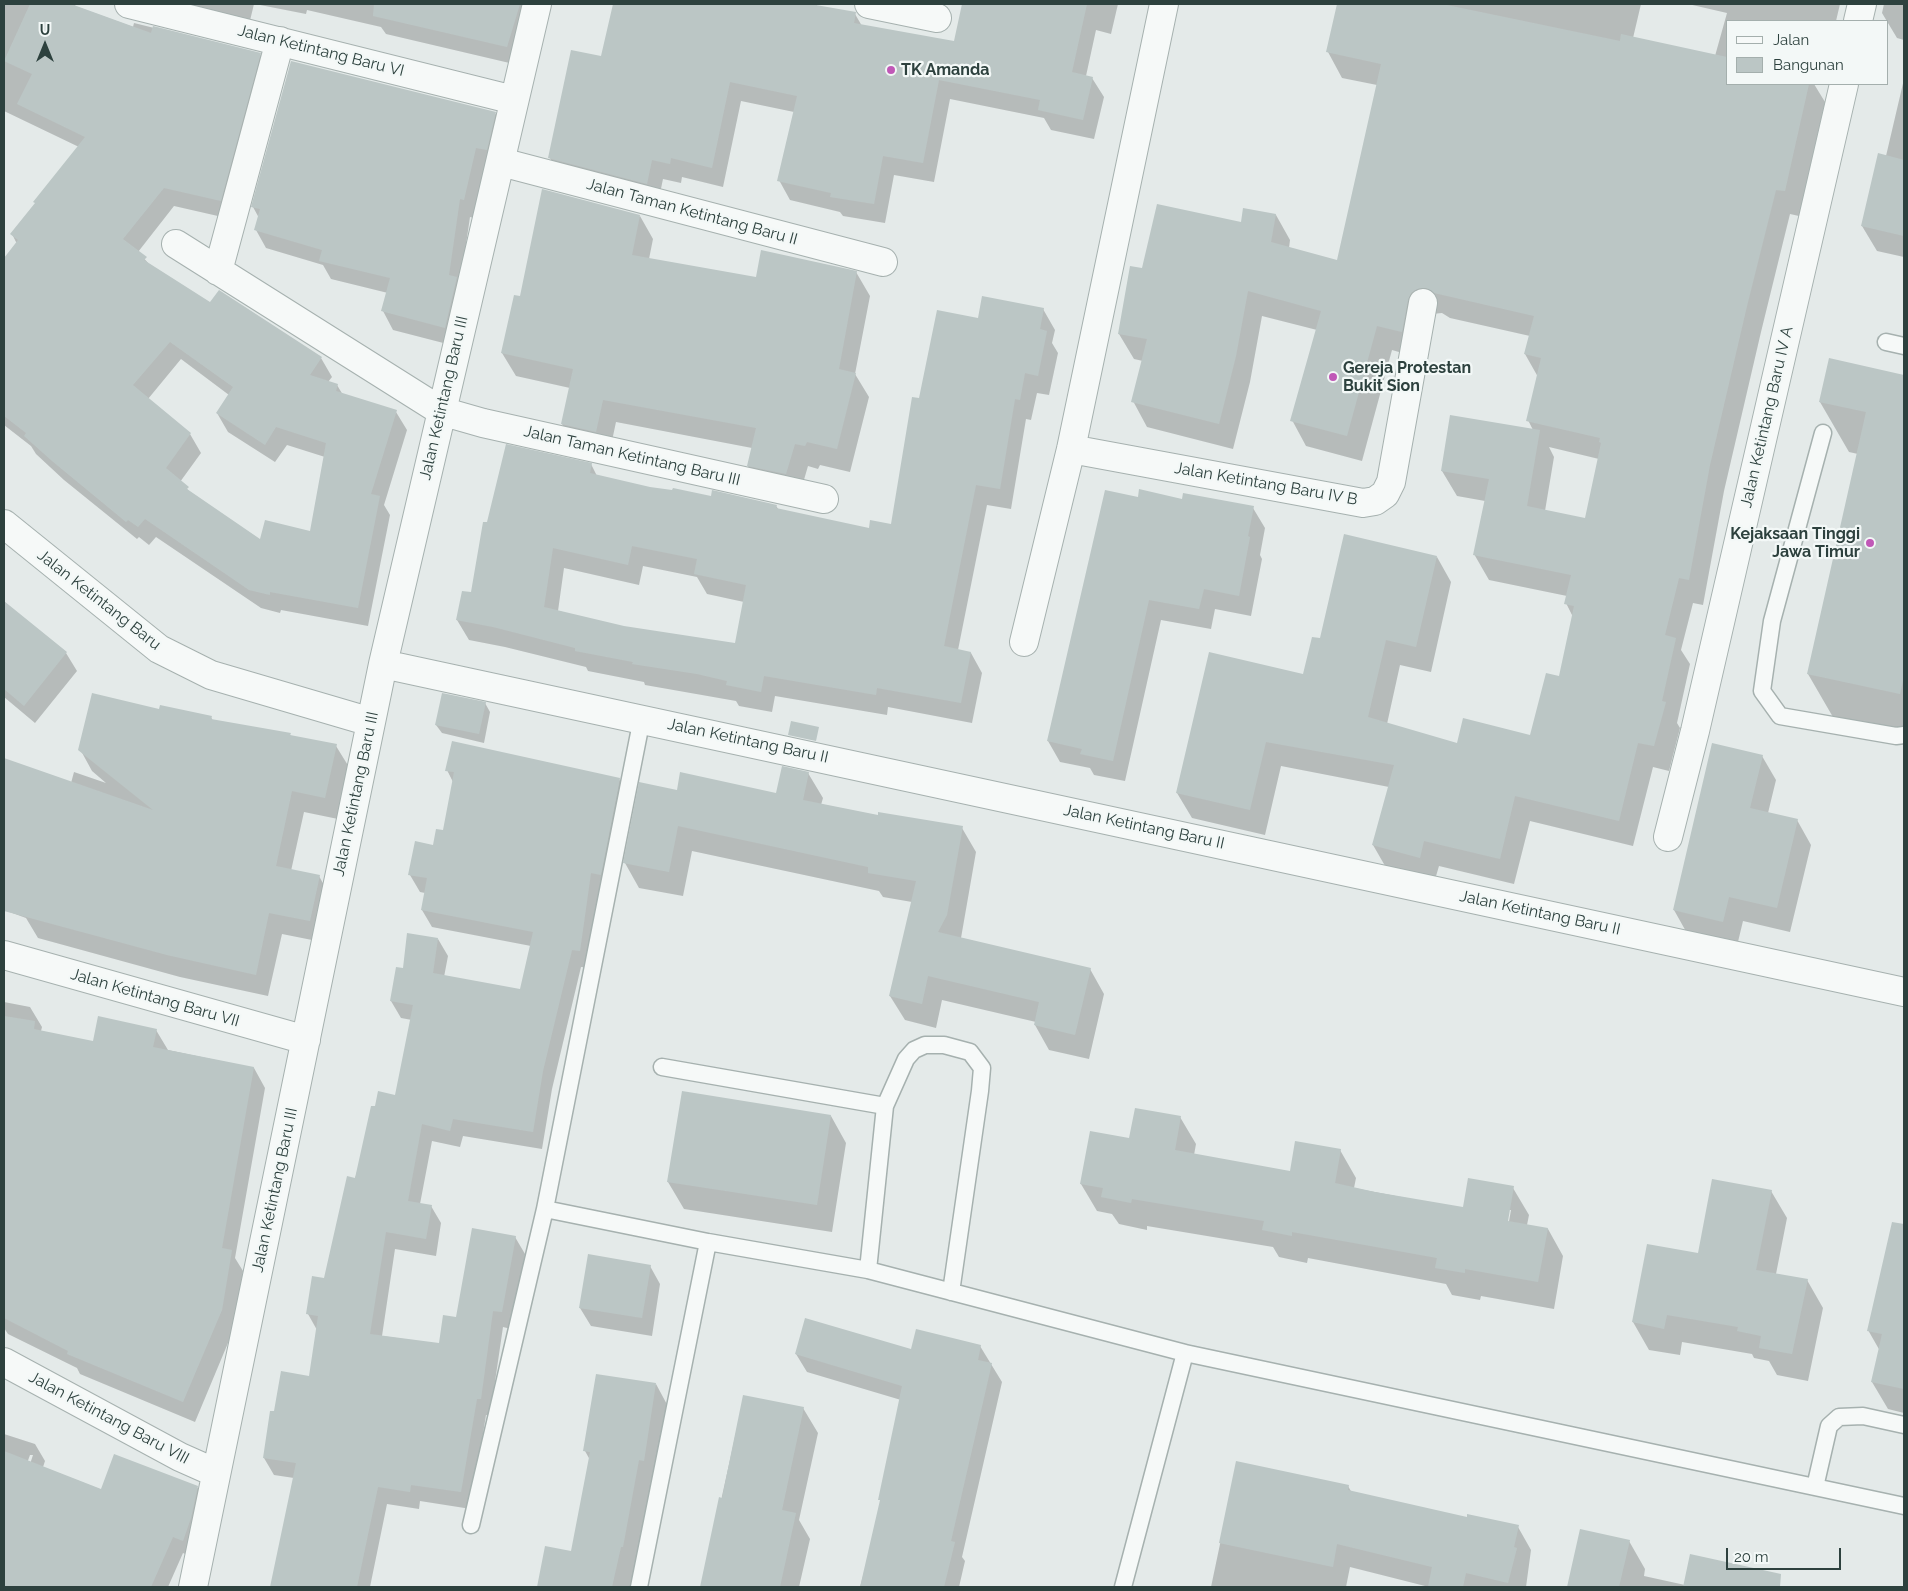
<!DOCTYPE html>
<style>
body{margin:0}
#map{position:relative;width:1908px;height:1591px;overflow:hidden;background:#e4eae9;font-family:Raleway,sans-serif}
canvas{display:block}
.frame{position:absolute;inset:0;border:5px solid #2d413e;pointer-events:none}
.legend{position:absolute;left:1726px;top:20px;width:162px;height:65px;box-sizing:border-box;background:#f3f8f7;border:1px solid #a4afad;margin:0;padding:6px 9px;list-style:none;font-size:15px;color:#2d413e}
.legend li{display:flex;align-items:center;gap:10px;height:25px}
.legend b{width:25px;border:1px solid #a4afad}
.north{position:absolute;left:20px;top:20px;width:50px;height:50px;-webkit-text-stroke:4px #f3f8f7;paint-order:stroke;rotate:0deg;font-size:14px;font-weight:700;line-height:20px;text-align:center;color:#2d413e}
.north::after{content:'';display:block;margin:auto;width:18px;height:22px;background:#2d413e;clip-path:polygon(50% 0,100% 100%,50% 72%,0 100%)}
.scale{position:absolute;left:1726px;top:1548px;width:115px;height:22px;box-sizing:border-box;border:2px solid #2d413e;border-top:0;padding-left:6px;font-size:15px;line-height:18px;white-space:nowrap;color:#2d413e;-webkit-text-stroke:4px #f3f8f7;paint-order:stroke}
</style>
<div id="map">
<canvas width="1908" height="1591"></canvas>
<div class="frame"></div>
<ul class="legend">
<li><b style="height:6px;background:#f6f9f8"></b>Jalan</li>
<li><b style="height:14px;background:#bbc6c5"></b>Bangunan</li>
</ul>
<div class="north">U</div>
<div class="scale">20 m</div>
</div>
<script>
const g = document.querySelector('canvas').getContext('2d');
g.lineJoin = 'round';
function fill(path, color) { g.fillStyle = color; g.fill(path, 'evenodd'); }
const toPath = rows => new Path2D(rows.map(r => 'M' + r).join(''));
function trace(path, color, width, dash) { g.strokeStyle = color; g.lineWidth = width; g.lineCap = dash ? 'butt' : 'round'; g.setLineDash(dash || []); g.stroke(path); }
function label(font, color, halo, rows, align = 'center') {
  g.font = font + ' Raleway,sans-serif'; g.lineWidth = 4.5; g.setLineDash([]); g.textBaseline = 'middle'; g.strokeStyle = halo; g.fillStyle = color; for (const [text, x, y, turn = 0] of rows) {
    g.save(); g.translate(x, y); g.rotate((+turn || 0) * Math.PI / 180); g.textAlign = isNaN(turn) ? turn : align; if (halo) g.strokeText(text, 0, 0); g.fillText(text, 0, 0); g.restore();
  }
}
fill(toPath([
 [4,4,76,4,75,6,133,27,134,23,260,54,270,72,231,219,174,206,138,252,150,265,210,304,219,291,321,358,332,377,328,382,337,385,343,395,396,412,407,430,384,505,390,515,368,626,281,610,280,613,261,608,156,537,149,545,139,537,137,539,64,480,36,454,31,446,4,425,4,260,17,244,12,234,79,147,4,111],
 [181,359,229,395,217,413,228,432,275,462,287,445,325,457,311,533,261,541,190,492,180,482,201,453,190,434,148,399],
 [149,4,254,4,247,33],
 [255,4,534,4,518,65,386,34,381,27,307,10,306,14],
 [614,4,817,4,817,6,855,14,862,26,955,43,963,4,1118,4,1111,34,1096,30,1086,76,1092,78,1104,97,1094,139,1051,130,1044,118,950,99,934,182,894,175,885,223,843,216,840,212,790,200,779,180,794,112,741,101,723,187,682,177,681,183,663,179,658,203,561,178,550,158,602,57],
 [1338,4,1641,4,1633,38,1715,56,1727,13,1688,4,1840,4,1836,21,1727,21,1727,84,1814,84,1825,102,1799,216,1790,214,1761,332,1724,491,1703,605,1693,603,1681,650,1690,664,1677,723,1680,728,1669,771,1653,767,1633,846,1530,821,1514,884,1439,866,1434,883,1388,871,1373,845,1389,787,1281,766,1265,835,1192,818,1177,793,1304,676,1321,640,1437,557,1451,582,1431,672,1400,665,1387,724,1458,744,1531,737,1560,677,1573,617,1566,603,1567,596,1489,580,1474,554,1485,501,1457,496,1442,471,1533,430,1528,420,1538,377,1525,354,1530,336,1450,318,1442,313,1432,314,1416,357,1392,350,1362,461,1306,446,1292,420,1317,330,1262,316,1250,382,1233,449,1147,427,1133,401,1143,361,1134,359,1119,334,1143,269,1242,223,1276,215,1290,240,1289,248,1338,261,1377,85,1342,78,1328,52],
 [1549,447,1599,459,1586,519,1545,511,1554,457],
 [1884,4,1904,4,1904,40,1897,38,1882,13],
 [1904,79,1904,257,1877,251,1862,226,1886,156],
 [495,113,506,131,474,218,470,217,460,285,455,346,393,330,383,311,388,293,331,279,323,265,266,248,256,230,259,218,253,207],
 [640,216,653,239,649,259,757,278,856,272,870,296,855,374,869,397,850,472,820,465,818,469,808,466,799,497,761,489,748,466,752,448,616,422,609,455,575,447,562,424,570,388,516,376,502,353,521,298],
 [1043,309,1055,330,1052,343,1058,353,1049,395,1037,393,1031,420,1026,419,1011,509,987,505,958,650,971,653,982,673,972,723,888,707,887,715,775,696,772,712,739,706,736,701,645,685,644,682,588,671,586,667,505,647,469,640,457,620,472,594,488,524,591,464,597,476,650,488,776,506,779,510,870,529,892,526,920,399,979,319],
 [643,566,697,577,707,594,744,602,736,644,624,627,558,611,564,568,639,585],
 [1830,360,1904,376,1904,738,1837,724,1808,674,1858,454,1849,452,1820,402],
 [1139,498,1253,508,1265,528,1260,555,1262,559,1251,616,1215,609,1211,629,1161,620,1125,781,1094,775,1090,768,1060,762,1048,741],
 [4,603,66,653,77,671,35,723,4,697],
 [485,703,490,712,484,743,442,733,436,725],
 [160,711,211,717,213,721,290,734,291,737,336,746,349,767,338,819,304,812,291,871,319,876,331,898,322,942,282,934,268,996,180,977,38,938,26,918,4,910,4,760,71,783,74,772,106,783,92,771,80,749],
 [1762,756,1776,780,1768,813,1797,820,1811,845,1790,932,1743,921,1737,946,1688,935,1674,910],
 [447,770,619,779,629,797,590,968,581,967,552,1089,542,1149,463,1136,460,1147,432,1141,420,1204,431,1206,441,1223,436,1256,395,1249,382,1336,440,1344,515,1237,525,1254,511,1329,503,1327,490,1416,486,1415,471,1509,420,1501,419,1509,387,1504,370,1587,272,1587,294,1478,274,1475,264,1458,275,1413,310,1377,317,1330,308,1314,325,1279,376,1108,396,1096,412,1020,401,1018,391,1001,404,969,438,939,448,956,444,977,521,991,531,946,432,927,422,910,425,893,420,892,410,875,444,832,453,782],
 [808,773,823,798,821,805,879,817,962,828,976,852,961,938,1090,969,1104,994,1089,1059,1049,1050,1035,1025,1036,1022,942,1000,936,1028,905,1020,890,996,912,902,883,897,879,891,692,851,683,896,639,888,625,863,678,792,777,794],
 [4,1002,30,1007,42,1027,41,1031,94,1043,156,1030,168,1050,254,1068,265,1088,235,1258,243,1271,233,1331,195,1422,80,1374,77,1368,8,1334,4,1328],
 [831,1116,846,1143,832,1232,684,1209,668,1182],
 [1180,1117,1196,1144,1194,1155,1291,1172,1340,1150,1356,1178,1354,1188,1464,1209,1513,1188,1529,1215,1527,1225,1548,1229,1563,1256,1554,1309,1481,1296,1480,1300,1452,1295,1446,1284,1308,1258,1307,1263,1279,1257,1273,1247,1147,1226,1147,1230,1119,1224,1112,1214,1097,1211,1081,1184,1130,1139],
 [1509,1210,1511,1210,1508,1227,1505,1227],
 [1771,1191,1787,1218,1776,1274,1807,1280,1823,1308,1808,1381,1777,1375,1769,1361,1754,1358,1752,1354,1682,1342,1680,1355,1649,1350,1633,1322,1699,1254],
 [650,1266,660,1284,652,1336,591,1326,580,1308],
 [1882,1270,1904,1275,1904,1413,1888,1409,1872,1382,1880,1351,1868,1330],
 [980,1346,1002,1382,962,1557,965,1561,959,1587,860,1587,873,1539,901,1400,807,1372,796,1354,912,1351],
 [656,1384,670,1410,631,1587,538,1587,546,1548,572,1553,590,1460,585,1451],
 [744,1396,803,1408,818,1433,799,1520,810,1539,799,1587,702,1587],
 [4,1434,35,1444,45,1461,43,1467,102,1490,197,1487,207,1504,192,1557,183,1553,168,1587,4,1587],
 [30,1455,33,1455,29,1467,26,1466],
 [1237,1463,1348,1486,1352,1493,1467,1518,1518,1527,1531,1550,1526,1587,1429,1587,1350,1567,1346,1587,1211,1587],
 [1581,1531,1629,1541,1645,1569,1644,1576,1685,1585,1739,1566,1751,1587,1568,1587]
]), '#0003');
fill(toPath([
 [30,4,71,4,151,33,153,26,261,53,221,201,164,188,123,239,147,257,144,260,210,302,219,290,322,357,310,375,338,384,336,391,397,410,371,494,380,496,358,608,270,592,270,595,249,590,145,519,138,527,128,520,126,522,52,461,24,436,26,433,4,416,4,258,18,240,10,234,35,203,33,202,85,137,17,104,32,74,4,61],
 [170,342,233,387,216,413,265,445,276,427,326,443,310,531,265,520,260,539,187,489,189,487,166,468,191,433,133,385],
 [374,4,520,4,507,47,373,16],
 [613,4,810,4,856,12,854,23,954,41,962,4,1087,4,1072,72,1093,77,1083,120,1038,110,1040,100,939,80,923,163,883,156,874,204,830,197,831,193,777,181,797,96,730,82,712,168,671,158,670,164,652,160,647,184,548,158,571,50,601,56],
 [1337,4,1442,4,1620,41,1621,34,1727,57,1727,84,1809,84,1785,191,1776,190,1747,306,1710,465,1689,580,1679,578,1665,635,1676,638,1662,701,1666,702,1654,746,1638,743,1619,821,1515,796,1500,859,1424,841,1420,858,1372,845,1394,765,1266,742,1250,810,1176,793,1209,652,1303,674,1312,637,1320,638,1344,534,1437,556,1416,647,1386,640,1368,717,1457,743,1463,718,1530,735,1546,673,1559,676,1574,606,1564,604,1571,575,1473,555,1489,479,1441,471,1450,415,1540,430,1527,506,1585,518,1601,443,1599,442,1600,438,1526,421,1541,358,1524,354,1534,316,1434,293,1426,288,1417,289,1411,293,1408,300,1402,332,1377,326,1347,436,1290,421,1321,311,1248,291,1236,356,1219,424,1131,402,1147,339,1118,334,1130,266,1142,268,1157,204,1241,222,1243,208,1276,214,1271,242,1337,260,1381,64,1326,52],
 [291,61,496,112,487,150,476,148,464,200,460,199,449,275,457,277,445,328,381,311,390,278,319,261,322,250,254,230,260,209,251,207],
 [1878,153,1904,160,1904,236,1861,226],
 [542,189,640,215,632,255,756,277,761,250,857,271,839,369,856,373,837,449,807,442,805,446,795,444,786,474,747,466,756,428,603,400,596,432,561,424,573,369,501,353,514,295,520,296],
 [982,296,1044,308,1040,329,1047,331,1038,376,1025,373,1020,400,1015,399,1000,489,976,485,944,646,971,652,961,703,877,688,876,695,764,676,761,692,726,685,727,681,697,674,632,664,633,662,575,651,575,648,493,627,456,620,462,591,471,592,483,522,487,522,506,444,592,463,590,473,650,487,672,490,673,488,711,496,712,490,777,505,776,508,869,528,870,520,891,524,912,397,919,398,937,310,978,318],
 [632,546,697,559,694,574,746,585,735,643,624,626,544,607,553,548,628,565],
 [1829,358,1904,375,1904,676,1900,694,1807,674,1866,412,1819,402],
 [1139,489,1182,499,1183,493,1254,506,1248,536,1250,537,1239,596,1204,589,1199,609,1149,600,1113,761,1080,754,1082,749,1047,741,1105,490,1138,497],
 [4,601,67,652,24,706,4,689],
 [92,693,159,709,160,705,212,716,211,719,291,733,290,735,337,744,325,798,292,791,276,866,320,875,310,921,269,913,256,975,167,955,4,911,4,758,153,810,78,750],
 [442,693,486,702,479,734,435,725],
 [791,721,819,727,816,741,788,735],
 [452,741,620,778,601,875,591,873,580,951,572,950,543,1071,533,1132,453,1119,450,1131,422,1124,408,1201,432,1205,426,1239,386,1232,370,1334,439,1343,443,1315,456,1317,472,1228,516,1236,502,1312,493,1311,481,1399,477,1399,461,1492,411,1485,410,1492,378,1487,357,1587,270,1587,296,1463,263,1458,270,1411,274,1411,281,1371,309,1376,318,1316,306,1314,312,1276,324,1278,347,1176,355,1178,371,1106,375,1106,378,1091,395,1095,413,1005,390,1001,396,967,403,968,407,933,438,938,433,973,520,989,533,932,421,910,427,878,408,875,415,841,433,845,436,829,443,830,454,772,445,771],
 [1712,743,1763,755,1750,808,1798,819,1777,908,1729,897,1723,922,1673,910],
 [782,766,809,772,803,800,878,815,878,812,963,826,947,915,938,932,1091,968,1075,1035,1034,1025,1039,1002,928,976,922,1004,889,996,916,881,868,873,868,867,678,826,669,872,623,863,639,782,677,790,680,772,776,793],
 [4,1016,35,1021,34,1029,93,1041,98,1016,157,1029,153,1047,254,1067,222,1248,232,1250,222,1310,183,1402,67,1354,68,1351,4,1318],
 [682,1091,831,1115,817,1205,667,1182],
 [1135,1108,1181,1116,1175,1150,1290,1171,1295,1141,1341,1149,1335,1183,1375,1192,1463,1207,1468,1178,1514,1186,1508,1221,1548,1228,1538,1282,1465,1269,1465,1273,1435,1268,1437,1258,1365,1245,1292,1232,1292,1236,1262,1230,1264,1221,1132,1199,1131,1203,1101,1197,1103,1188,1080,1184,1090,1131,1129,1138],
 [1712,1179,1772,1190,1756,1270,1808,1279,1792,1354,1759,1348,1761,1336,1737,1331,1738,1327,1667,1315,1664,1329,1632,1322,1647,1244,1698,1253],
 [1892,1222,1904,1224,1904,1389,1871,1382,1882,1334,1867,1331],
 [588,1254,651,1265,642,1318,579,1308],
 [805,1318,911,1349,916,1329,981,1345,978,1360,992,1363,951,1541,955,1542,944,1587,860,1587,880,1500,878,1500,902,1386,795,1354],
 [596,1374,656,1383,644,1461,639,1460,623,1547,621,1547,612,1587,537,1587,545,1546,571,1551,590,1452,583,1451],
 [743,1395,804,1407,782,1510,796,1513,780,1587,700,1587,719,1497,722,1498],
 [4,1451,101,1489,114,1454,198,1486,191,1518,183,1541,173,1537,151,1587,4,1587],
 [1236,1461,1349,1485,1348,1490,1467,1517,1467,1514,1519,1525,1514,1547,1517,1548,1508,1583,1466,1573,1463,1587,1428,1587,1432,1567,1337,1544,1333,1567,1219,1543],
 [1580,1529,1630,1540,1619,1587,1567,1587],
 [1690,1554,1781,1574,1780,1587,1683,1587]
]), '#bbc6c5');
const lane = toPath([
 [1886,342,1904,346],
 [1823,433,1772,621,1762,691,1780,716,1896,736,1904,735],
 [662,1067,885,1106],
 [545,1209,642,718],
 [868,1270,885,1106,906,1059,914,1050,925,1045,944,1045,970,1052,982,1068,980,1091,951,1292],
 [1815,1487,1829,1426,1839,1417,1863,1416,1904,1425],
 [471,1525,545,1209,708,1242,868,1270,1185,1353,1904,1506],
 [639,1587,708,1242],
 [1123,1587,1185,1353]
]);
const street = toPath([
 [129,4,514,100],
 [869,4,937,18],
 [1858,21,1862,4],
 [501,162,883,262],
 [176,244,441,411,483,423,824,499],
 [218,271,280,41],
 [1071,449,1363,503,1375,501,1385,494,1391,482,1423,303],
 [4,524,159,649,211,675,371,722],
 [1024,642,1071,449,1164,4],
 [383,664,1904,992],
 [1668,837,1695,731,1844,84],
 [4,955,306,1040],
 [4,1362,180,1457,216,1473],
 [193,1587,383,664,537,4]
]);
trace(lane, '#a6b1af', 19);
trace(street, '#a6b1af', 30);
trace(lane, '#f6f9f8', 16);
trace(street, '#f6f9f8', 28);
for (const [x, y, r, color] of [
 [891,70,5,"#c058b7"],
 [1333,377,5,"#c058b7"],
 [1870,543,5,"#c058b7"]
]) { const dot = new Path2D(); dot.arc(x, y, r, 0, 2 * Math.PI); g.fillStyle = color; g.fill(dot); trace(dot, '#f3f8f7', 2); }
label('16px', '#2d413e', '#f3f8f7', [
 ["Jalan Ketintang Baru VI",321,51,14],
 ["Jalan Taman Ketintang Baru II",692,212,15],
 ["Jalan Ketintang Baru III",444,398,-77],
 ["Jalan Ketintang Baru IV A",1767,417,-77],
 ["Jalan Taman Ketintang Baru III",632,456,13],
 ["Jalan Ketintang Baru IV B",1266,484,10],
 ["Jalan Ketintang Baru",99,600,38],
 ["Jalan Ketintang Baru II",748,741,12],
 ["Jalan Ketintang Baru III",356,794,-78],
 ["Jalan Ketintang Baru II",1144,827,12],
 ["Jalan Ketintang Baru II",1540,913,12],
 ["Jalan Ketintang Baru VII",155,998,16],
 ["Jalan Ketintang Baru III",275,1190,-78],
 ["Jalan Ketintang Baru VIII",109,1418,28]
]);
label('bold 16px', '#2d413e', '#f3f8f7', [
 ["TK Amanda",901,70],
 ["Gereja Protestan",1343,368],
 ["Bukit Sion",1343,386],
 ["Kejaksaan Tinggi",1860,534,"right"],
 ["Jawa Timur",1860,552,"right"]
], 'left');
</script>
